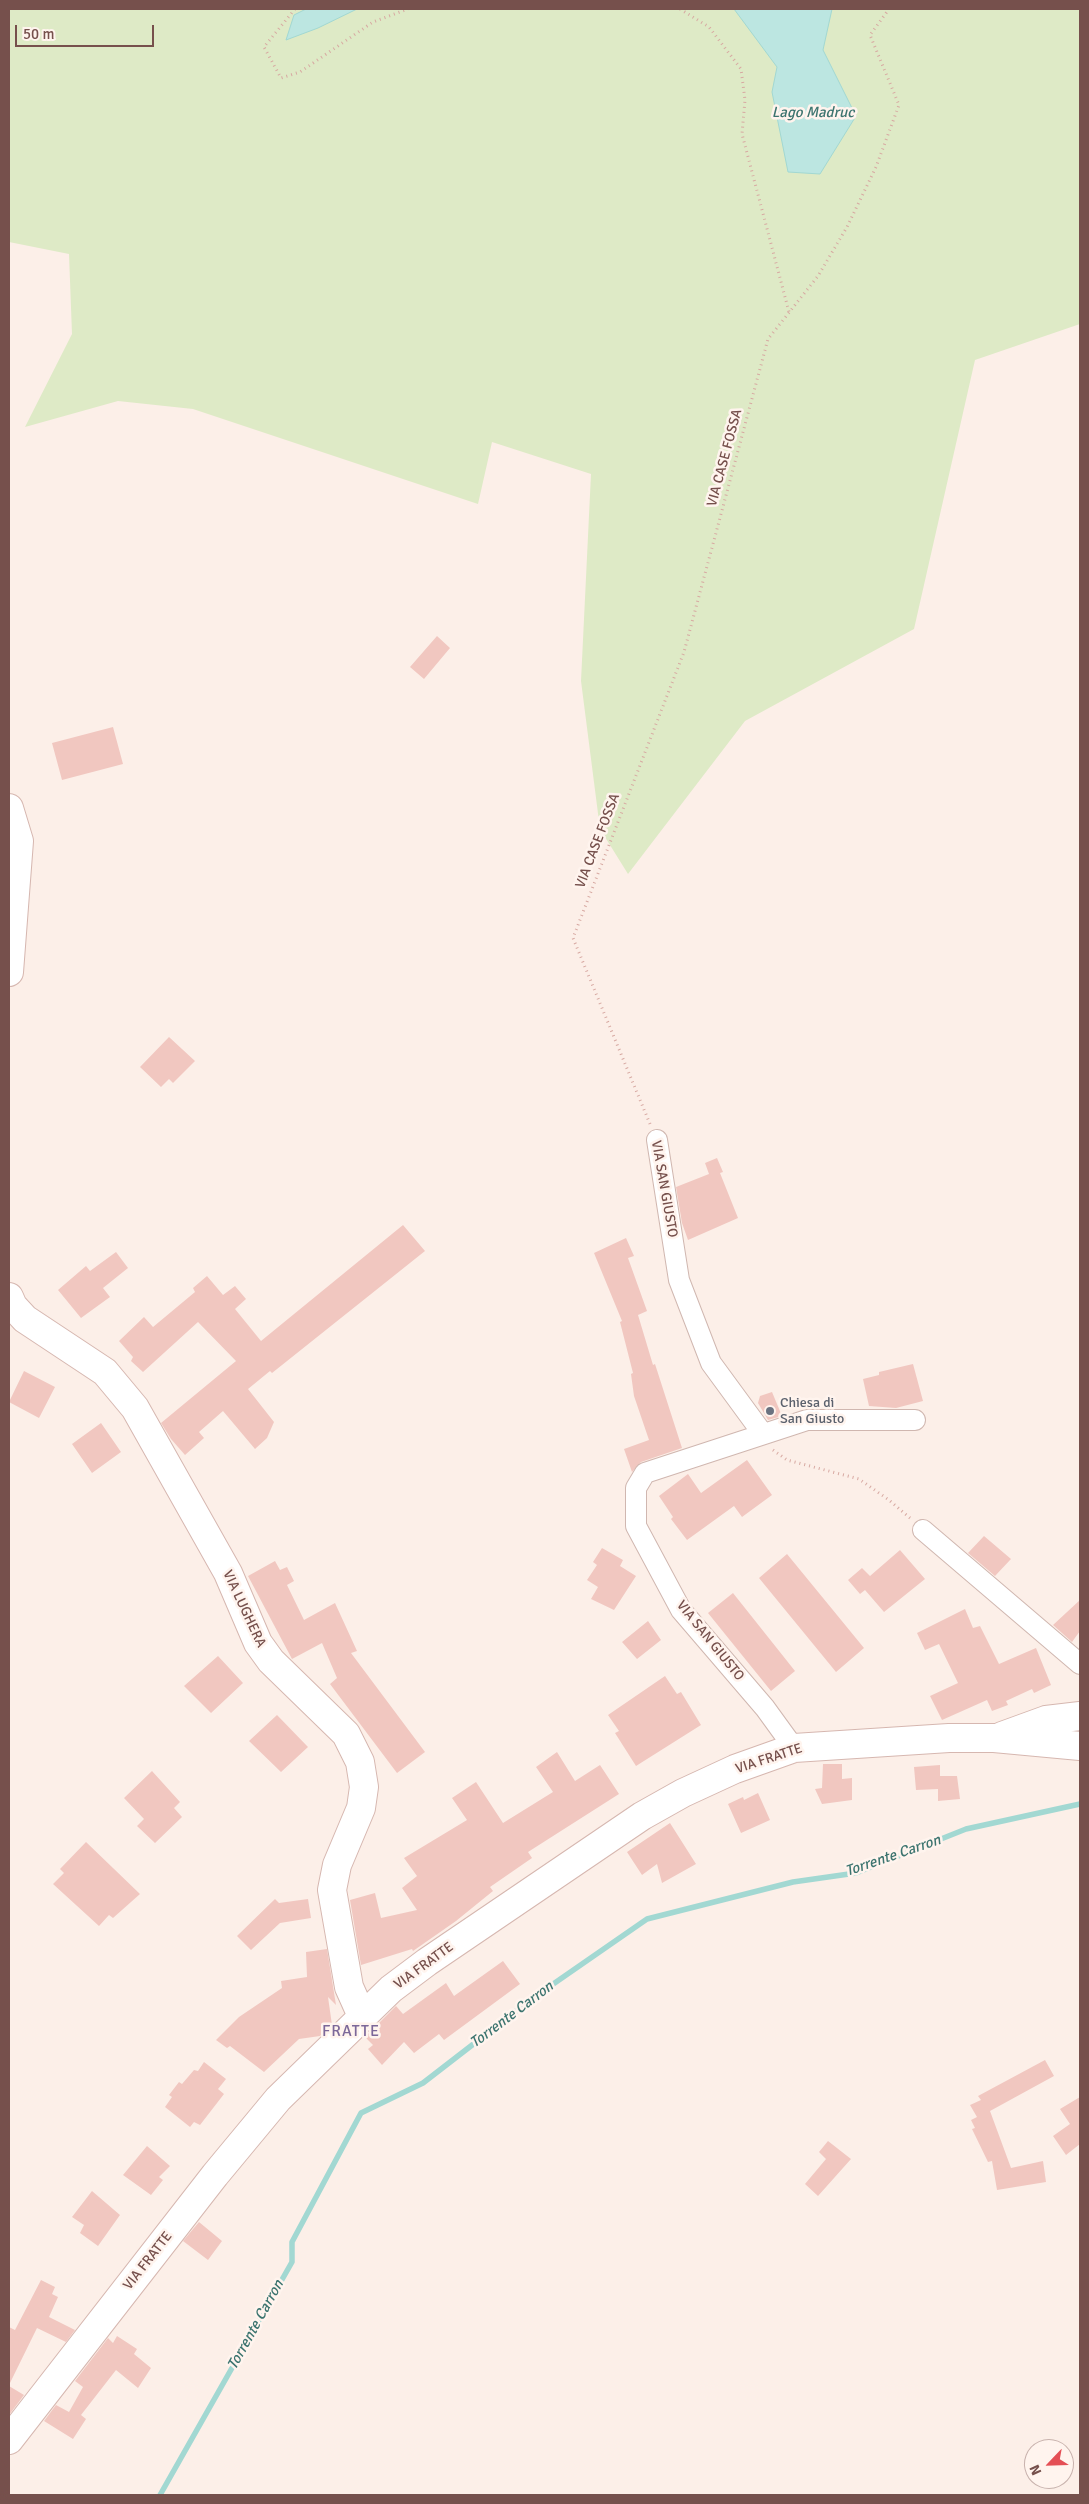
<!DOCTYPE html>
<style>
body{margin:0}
#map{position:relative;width:1089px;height:2504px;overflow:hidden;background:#fcefe8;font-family:Signika,sans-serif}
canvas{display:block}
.frame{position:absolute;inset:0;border:10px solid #76504c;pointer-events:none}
.north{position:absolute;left:1024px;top:2439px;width:50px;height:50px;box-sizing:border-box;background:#fff4ee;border:1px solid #c8b2ad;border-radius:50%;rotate:246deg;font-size:14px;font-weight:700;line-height:20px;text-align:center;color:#76504c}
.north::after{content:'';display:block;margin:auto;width:18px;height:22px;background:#e44f55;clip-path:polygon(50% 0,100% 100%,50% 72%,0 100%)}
.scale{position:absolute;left:15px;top:25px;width:139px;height:22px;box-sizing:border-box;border:2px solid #76504c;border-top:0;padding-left:6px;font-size:15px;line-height:18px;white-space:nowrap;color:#76504c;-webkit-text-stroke:4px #fff4ee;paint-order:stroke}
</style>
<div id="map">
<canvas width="1089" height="2504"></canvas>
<div class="frame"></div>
<div class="north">N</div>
<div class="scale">50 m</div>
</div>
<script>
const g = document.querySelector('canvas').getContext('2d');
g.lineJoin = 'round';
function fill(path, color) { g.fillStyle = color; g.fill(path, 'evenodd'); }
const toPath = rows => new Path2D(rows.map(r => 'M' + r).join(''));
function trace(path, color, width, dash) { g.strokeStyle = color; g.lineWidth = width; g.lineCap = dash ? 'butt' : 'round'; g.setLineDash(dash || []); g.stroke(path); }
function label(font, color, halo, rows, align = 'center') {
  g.font = font + ' Signika,sans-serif'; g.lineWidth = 5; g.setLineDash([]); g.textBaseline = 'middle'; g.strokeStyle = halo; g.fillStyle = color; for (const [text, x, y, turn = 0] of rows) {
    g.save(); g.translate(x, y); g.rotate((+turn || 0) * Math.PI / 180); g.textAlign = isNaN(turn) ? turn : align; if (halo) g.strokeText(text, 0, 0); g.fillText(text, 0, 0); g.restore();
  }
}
fill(toPath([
 [9,9,1080,9,1080,324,975,360,914,629,745,721,628,874,600,829,581,681,591,474,492,442,478,504,193,409,118,401,25,427,72,334,69,254,9,242]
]), '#deeac6');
const water = toPath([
 [306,9,357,9,318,28,286,40,294,15,306,9],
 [734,9,832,9,823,50,856,116,820,174,788,172,772,92,777,67,734,9]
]);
fill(water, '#bce6e1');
trace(water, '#a2d8d2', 1);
trace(toPath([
 [160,2495,292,2262,292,2242,361,2113,423,2083,533,1998,647,1919,793,1882,856,1873,966,1829,1080,1804]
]), '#a2d8d2', 5.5);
fill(toPath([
 [437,636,450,648,424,679,410,667],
 [113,727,123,764,62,780,52,743],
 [169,1037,195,1061,173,1083,169,1079,161,1087,140,1067],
 [717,1158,723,1172,720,1173,738,1218,688,1240,682,1223,676,1187,709,1174,705,1163],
 [403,1225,425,1251,272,1373,270,1371,248,1389,274,1422,267,1438,255,1449,223,1411,199,1432,204,1438,185,1455,171,1439,161,1423,236,1361,198,1322,143,1372,131,1361,133,1357,119,1341,144,1317,153,1327,195,1292,193,1288,207,1276,223,1295,235,1286,246,1299,235,1309,261,1341],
 [626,1238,634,1256,628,1258,647,1311,638,1315,653,1365,655,1364,682,1448,641,1462,632,1472,624,1449,649,1440,634,1396,631,1374,633,1373,620,1322,622,1321,594,1253],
 [116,1252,128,1268,103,1288,110,1297,81,1318,58,1290,86,1266,90,1271],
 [913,1364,923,1401,896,1408,869,1406,863,1379,879,1375,879,1372],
 [24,1371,55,1387,39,1418,9,1402],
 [772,1392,782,1416,768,1420,758,1403,760,1396],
 [101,1423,121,1452,92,1473,72,1444],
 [747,1460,772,1495,742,1517,734,1506,687,1540,671,1519,673,1517,659,1496,688,1474,701,1493],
 [984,1536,1011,1559,995,1576,968,1553],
 [602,1548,623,1560,620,1566,636,1576,614,1610,591,1599,598,1587,587,1580,597,1565,593,1562],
 [900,1550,925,1579,884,1612,865,1590,860,1594,848,1580,862,1568,870,1576],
 [787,1554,864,1648,836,1672,759,1578],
 [275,1561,280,1570,287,1567,294,1581,287,1585,304,1620,335,1603,357,1651,351,1653,425,1752,397,1773,330,1684,337,1678,322,1643,292,1659,248,1576],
 [733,1593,795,1671,771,1691,708,1613],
 [1080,1600,1080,1631,1072,1642,1053,1625],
 [965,1609,973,1628,980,1626,999,1664,1036,1648,1051,1685,1034,1693,1032,1689,1006,1701,1008,1705,992,1711,987,1700,942,1720,930,1696,958,1683,939,1644,925,1650,917,1633],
 [648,1621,661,1640,637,1659,622,1642],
 [218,1656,243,1683,211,1713,184,1686],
 [665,1676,677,1694,681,1692,701,1725,636,1766,615,1733,619,1731,608,1715],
 [277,1715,308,1747,281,1772,249,1741],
 [557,1752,575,1781,600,1765,619,1794,528,1852,532,1858,490,1887,493,1891,456,1921,413,1951,412,1949,361,1965,350,1900,375,1893,381,1918,417,1910,402,1888,417,1876,404,1858,467,1820,452,1798,476,1782,503,1823,553,1792,536,1767],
 [823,1764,842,1764,842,1779,852,1778,852,1800,822,1804,815,1789,822,1788],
 [940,1765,940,1776,957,1776,960,1799,938,1801,938,1789,916,1790,914,1767],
 [152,1771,180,1802,174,1808,182,1817,155,1843,137,1826,144,1819,124,1798],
 [758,1793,770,1820,741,1833,728,1804,743,1797,744,1800],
 [670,1823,696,1864,662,1883,657,1864,642,1875,627,1852],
 [86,1842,140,1894,113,1918,109,1915,99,1926,53,1884,64,1873,60,1869],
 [275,1899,279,1903,308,1899,311,1918,280,1923,251,1950,237,1936],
 [327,1949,336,2005,328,1997,332,2025,320,2036,299,2039,264,2072,230,2046,227,2048,216,2040,239,2017,282,1988,281,1981,307,1977,306,1952],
 [503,1961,520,1984,444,2040,439,2034,414,2053,404,2042,382,2065,368,2049,373,2045,365,2037,396,2006,403,2014,446,1983,454,1996],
 [1045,2060,1054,2076,990,2111,1011,2168,1043,2161,1046,2182,997,2190,992,2161,988,2162,972,2129,975,2128,971,2120,977,2117,970,2105,981,2100,978,2096],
 [204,2062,226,2079,218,2089,224,2094,200,2125,194,2122,190,2127,165,2107,172,2097,169,2095,179,2082,182,2084,194,2070,198,2071],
 [1080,2097,1080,2144,1066,2155,1053,2136,1070,2124,1060,2109],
 [828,2141,851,2159,818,2196,805,2184,826,2159,819,2152],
 [147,2146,170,2166,159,2177,163,2180,151,2195,123,2175],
 [92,2191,120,2215,98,2246,80,2233,84,2225,72,2217],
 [199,2222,222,2241,208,2260,183,2241],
 [41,2280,55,2287,52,2294,58,2297,49,2317,75,2330,66,2342,37,2328,9,2385,9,2327,15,2330],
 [117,2336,137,2349,134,2354,151,2368,138,2388,116,2370,81,2415,86,2419,73,2439,44,2421,56,2405,69,2412,83,2387,75,2381,108,2338,113,2343],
 [9,2386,24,2395,9,2415]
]), '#f1c7c0');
const street = toPath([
 [657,1140,679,1280,711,1363,763,1434],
 [923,1530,1080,1664],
 [794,1748,765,1708,681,1610,636,1526,636,1488,645,1473,807,1420,915,1420]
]);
const secondary = toPath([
 [9,808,19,841,9,972],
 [9,1297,13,1306,25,1319,105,1372,135,1408,228,1573,258,1643,271,1661,346,1734,360,1762,364,1787,361,1808,337,1865,332,1890,349,1987,362,2016],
 [1002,1736,1046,1720,1080,1716],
 [9,2440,215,2175,278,2099,391,1989,427,1962,642,1816,683,1793,735,1769,794,1748,949,1738,994,1738,1080,1746]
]);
trace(street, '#d0b7b0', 22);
trace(secondary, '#d6b7b0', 30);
trace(toPath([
 [295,9,264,47,281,78,300,72,373,22,408,9],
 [680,9,709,27,741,69,745,100,742,134,789,312],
 [650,1124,573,938,684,652,768,339,818,276,847,227,876,167,899,105,870,35,889,9],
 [773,1450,787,1460,859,1479,889,1500,910,1518]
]), '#d7a9a2', 3, [1, 4]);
trace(street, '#fff', 20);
trace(secondary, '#fff', 28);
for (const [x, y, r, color] of [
 [770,1411,5,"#6b7280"]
]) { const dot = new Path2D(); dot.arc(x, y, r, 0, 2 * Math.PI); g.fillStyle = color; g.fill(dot); trace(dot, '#fff4ee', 2); }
label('14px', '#76504c', '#fff4ee', [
 ["VIA CASE FOSSA",725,458,-75],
 ["VIA CASE FOSSA",598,841,-69],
 ["VIA SAN GIUSTO",664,1189,80],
 ["VIA LUGHERA",244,1609,65],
 ["VIA SAN GIUSTO",710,1641,51],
 ["VIA FRATTE",769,1759,-18],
 ["VIA FRATTE",424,1966,-36],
 ["VIA FRATTE",148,2261,-52]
]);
label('14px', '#5b616d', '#fff4ee', [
 ["Chiesa di",780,1403],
 ["San Giusto",780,1419]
], 'left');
label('italic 15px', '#3c746f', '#fff4ee', [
 ["Lago Madruc",813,113],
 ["Torrente Carron",893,1856,-19],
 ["Torrente Carron",512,2015,-37],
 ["Torrente Carron",256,2325,-61]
]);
g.letterSpacing = '1px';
label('16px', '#7c6899', '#fff4ee', [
 ["FRATTE",351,2032]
]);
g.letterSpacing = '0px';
</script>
